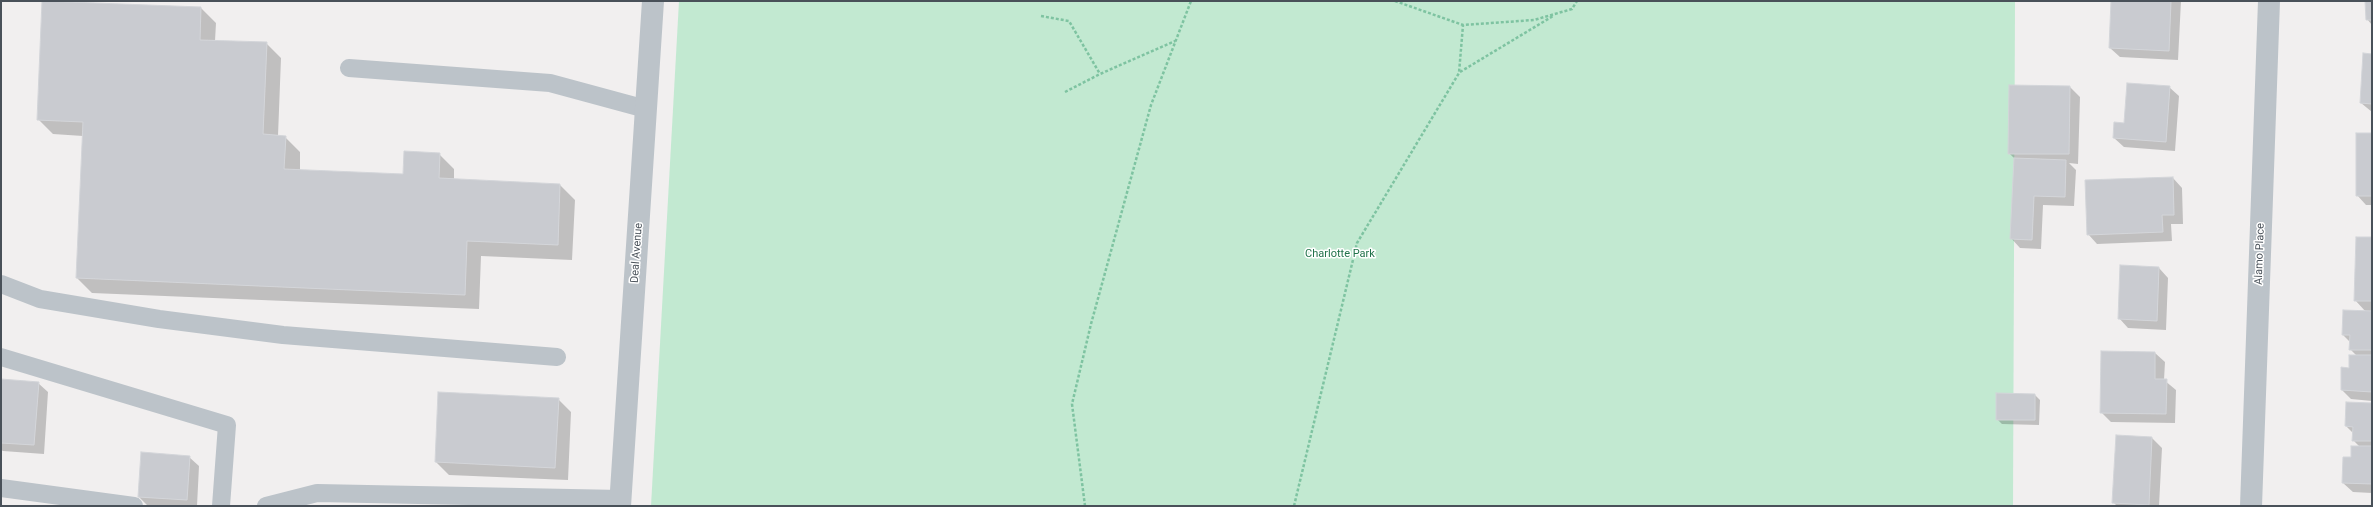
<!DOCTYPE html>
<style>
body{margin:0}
#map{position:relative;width:2373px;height:507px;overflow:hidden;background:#f1efef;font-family:Roboto,sans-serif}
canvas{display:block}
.frame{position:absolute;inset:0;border:2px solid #495159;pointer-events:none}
</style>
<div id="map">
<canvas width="2373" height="507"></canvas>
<div class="frame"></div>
</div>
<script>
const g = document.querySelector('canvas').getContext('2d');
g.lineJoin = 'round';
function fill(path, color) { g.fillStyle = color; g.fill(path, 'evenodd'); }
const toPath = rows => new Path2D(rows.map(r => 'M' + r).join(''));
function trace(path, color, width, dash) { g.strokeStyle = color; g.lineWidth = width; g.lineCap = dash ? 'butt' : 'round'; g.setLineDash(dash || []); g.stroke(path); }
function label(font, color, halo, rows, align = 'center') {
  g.font = font + ' Roboto,sans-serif'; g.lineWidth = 3; g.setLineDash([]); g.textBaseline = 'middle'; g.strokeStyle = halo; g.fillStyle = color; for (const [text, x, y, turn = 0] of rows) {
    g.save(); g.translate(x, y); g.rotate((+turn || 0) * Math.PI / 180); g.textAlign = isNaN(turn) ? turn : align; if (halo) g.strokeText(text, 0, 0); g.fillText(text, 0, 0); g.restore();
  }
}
fill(toPath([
 [679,1,2015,1,2013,506,651,506]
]), '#c2e9d1');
fill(toPath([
 [43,1,201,8,216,23,215,41,266,43,281,58,278,136,285,137,300,152,300,171,404,175,439,154,454,169,454,180,560,185,575,200,572,260,481,256,479,309,92,293,77,278,83,136,53,134,38,119],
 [2112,1,2181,1,2178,60,2120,57,2110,48],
 [2366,1,2372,1,2372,25,2367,19],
 [2372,55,2372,112,2361,103],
 [2070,87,2080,97,2078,164,2069,163,2076,170,2074,206,2043,205,2041,249,2020,248,2011,238,2015,159,2009,153],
 [2169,87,2179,96,2175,151,2124,147,2114,138,2125,124],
 [2372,134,2372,205,2366,205,2357,195],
 [2173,178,2182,188,2183,224,2171,224,2172,241,2097,244,2088,234],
 [2372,238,2372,401,2351,399,2342,390,2357,356,2350,349,2351,343,2343,335,2366,312,2355,300],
 [2159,268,2168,278,2166,330,2128,328,2119,318],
 [2102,352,2155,353,2165,362,2164,380,2176,390,2175,423,2111,422,2101,412],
 [1,380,38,383,48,392,44,454,3,451,1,450],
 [2035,395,2040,400,2039,425,2002,424,1997,419],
 [558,399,571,412,568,480,449,475,436,462],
 [2372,404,2372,493,2353,492,2343,483,2352,458,2360,447,2353,440,2353,433,2346,426],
 [2117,436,2152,438,2162,448,2159,506,2117,506,2113,502],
 [189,457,199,466,197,506,148,506,139,497]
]), '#0003');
const building = toPath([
 [42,1,201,7,200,40,267,42,263,134,286,136,284,169,403,174,404,151,440,153,439,178,560,184,558,245,467,241,465,295,76,278,83,122,37,120,42,1],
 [2111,1,2171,1,2169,51,2109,48,2111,1],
 [2365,1,2372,1,2372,20,2366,20,2365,1],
 [2363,53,2372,54,2372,104,2360,103,2363,53],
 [2127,83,2170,86,2166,142,2113,138,2114,122,2124,123,2127,83],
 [2009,85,2070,86,2069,154,2008,154,2009,85],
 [2356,133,2372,133,2372,196,2356,196,2356,133],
 [2014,158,2066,160,2065,197,2034,196,2032,240,2010,239,2014,158],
 [2173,177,2174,215,2162,215,2163,232,2087,235,2085,180,2173,177],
 [2356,237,2372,237,2372,301,2354,301,2356,237],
 [2120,265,2159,267,2157,321,2118,319,2120,265],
 [2343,310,2372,311,2372,350,2349,350,2350,335,2342,335,2343,310],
 [2101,351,2155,352,2155,379,2167,379,2166,414,2100,413,2101,351],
 [2349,355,2372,355,2372,392,2341,390,2341,367,2349,368,2349,355],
 [1,379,39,382,34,445,1,443,1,379],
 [438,392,559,398,555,468,435,462,438,392],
 [1996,393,2035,394,2035,420,1996,420,1996,393],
 [2346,402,2372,403,2372,441,2352,441,2353,427,2345,426,2346,402],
 [2116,435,2152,437,2149,505,2112,503,2116,435],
 [2351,446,2372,446,2372,484,2342,483,2343,457,2351,457,2351,446],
 [141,452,190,456,187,500,138,497,141,452]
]);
fill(building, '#c9cbd0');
trace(building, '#d3d5d9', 1);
trace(toPath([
 [1395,1,1463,25,1534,20,1572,9,1577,1],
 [1041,16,1069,21,1100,74],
 [1460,72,1553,16],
 [1065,92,1100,74,1175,41],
 [1085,506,1072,404,1091,324,1151,105,1191,1],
 [1294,506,1357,243,1459,73,1463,25]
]), '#7ec3a1', 2.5, [3, 2]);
trace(toPath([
 [349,68,550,83,646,109],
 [1,284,40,299,159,319,283,335,557,357],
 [1,357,227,425,221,506],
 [1,488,134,506],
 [266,506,317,493,621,499]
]), '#bcc3c9', 18);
trace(toPath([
 [620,506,653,1],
 [2251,506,2269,1]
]), '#bcc3c9', 22);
label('11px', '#495159', '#fff', [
 ["Deal Avenue",637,253,-86],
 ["Alamo Place",2260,254,-88]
]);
label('11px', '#22724b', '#fff', [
 ["Charlotte Park",1340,254]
]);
</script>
